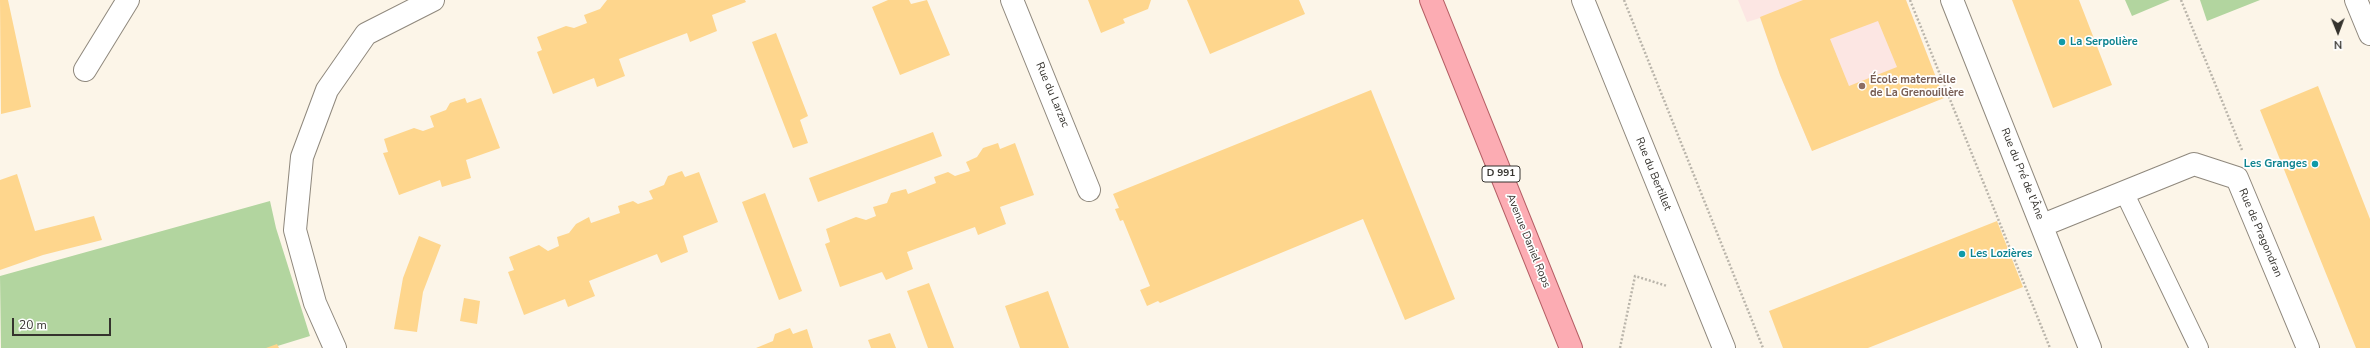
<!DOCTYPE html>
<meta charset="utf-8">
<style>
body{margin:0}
#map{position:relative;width:2370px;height:348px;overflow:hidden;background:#fcf5e8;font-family:"Nunito Sans",sans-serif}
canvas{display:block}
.north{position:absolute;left:2318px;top:12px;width:40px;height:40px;-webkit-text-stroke:3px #fff;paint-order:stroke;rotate:179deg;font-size:11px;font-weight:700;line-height:16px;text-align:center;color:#35332e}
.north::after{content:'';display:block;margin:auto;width:14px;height:18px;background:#35332e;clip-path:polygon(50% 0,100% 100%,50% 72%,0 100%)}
.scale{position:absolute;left:12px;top:318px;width:99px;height:18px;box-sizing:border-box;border:2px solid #35332e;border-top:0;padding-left:5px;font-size:12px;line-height:14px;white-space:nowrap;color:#35332e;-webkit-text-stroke:3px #fff;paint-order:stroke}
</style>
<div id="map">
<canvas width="2370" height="348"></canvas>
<div class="north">N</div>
<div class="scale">20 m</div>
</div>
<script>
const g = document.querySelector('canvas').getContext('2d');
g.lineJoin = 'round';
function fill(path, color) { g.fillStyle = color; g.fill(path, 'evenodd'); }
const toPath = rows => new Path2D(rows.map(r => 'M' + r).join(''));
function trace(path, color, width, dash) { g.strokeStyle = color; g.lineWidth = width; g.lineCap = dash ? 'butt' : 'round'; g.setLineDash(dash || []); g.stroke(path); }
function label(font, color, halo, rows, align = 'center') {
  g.font = font + ' "Nunito Sans",sans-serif'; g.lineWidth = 3.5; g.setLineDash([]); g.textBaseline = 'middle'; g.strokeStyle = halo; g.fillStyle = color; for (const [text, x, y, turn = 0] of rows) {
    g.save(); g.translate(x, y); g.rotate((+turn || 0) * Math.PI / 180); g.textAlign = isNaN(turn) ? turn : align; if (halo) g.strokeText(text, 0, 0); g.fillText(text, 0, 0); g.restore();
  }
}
fill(toPath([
 [1738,0,1906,0,1944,98,1812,151,1780,75,1760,18,1747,22]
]), '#fce6e3');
fill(toPath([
 [2125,0,2170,0,2132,16],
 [2200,0,2260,0,2207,21],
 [270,201,276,228,310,336,271,348,1,348,0,276]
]), '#b2d59f');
fill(toPath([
 [0,0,8,0,31,107,1,114],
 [607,0,745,0,746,2,712,15,717,31,690,42,687,33,619,59,625,76,597,87,594,78,553,94,537,52,542,50,537,37,566,26,574,28,587,23,584,15,600,9],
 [888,0,909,0,911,4,927,0,950,55,900,75,872,7],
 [1088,0,1151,0,1148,9,1123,19,1125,23,1101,33],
 [1187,0,1299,0,1305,14,1210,54],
 [1803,0,1906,0,1944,98,1812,151,1780,75,1760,17],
 [1878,21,1897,67,1849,86,1830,39],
 [2012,0,2079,0,2112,85,2053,108],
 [776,33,808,116,800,120,808,143,793,148,752,42],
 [2318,86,2370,219,2370,348,2356,348,2260,110],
 [1371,90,1455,299,1405,320,1363,219,1160,303,1158,301,1147,306,1140,290,1150,286,1123,220,1120,221,1115,209,1119,208,1113,194],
 [465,98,467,103,481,98,500,148,466,160,471,178,442,187,440,180,399,195,383,153,388,152,384,139,414,128,423,131,434,127,430,116,446,110,450,103],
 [933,132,942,156,818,202,809,178],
 [998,143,1000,149,1015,143,1034,195,1000,207,1006,224,978,235,975,227,907,252,913,269,886,280,882,272,840,287,825,244,830,242,826,229,856,217,866,220,876,216,873,207,887,203,891,193,906,189,908,194,936,183,934,177,948,172,955,176,970,171,966,162,977,157,983,148],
 [682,171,685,177,699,172,718,222,683,236,688,252,661,263,657,254,589,281,595,296,568,307,565,299,524,315,508,272,514,270,509,257,539,245,548,251,559,246,557,237,569,233,576,224,589,217,591,223,620,213,618,206,633,201,638,204,653,199,649,191,664,185,668,176],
 [17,174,35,231,94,216,102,240,43,255,0,270,0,180],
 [765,193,802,291,779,300,742,202],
 [1997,221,2023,287,1868,348,1783,348,1769,311],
 [419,236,441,245,423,292,417,332,394,329,403,278],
 [929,283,954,348,928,348,907,291],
 [1048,291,1069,348,1020,348,1005,306],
 [464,298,480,301,477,324,460,321],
 [790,328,793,334,807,329,813,348,756,348,773,341,775,334],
 [890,333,896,348,871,348,868,340],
 [277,344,279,348,266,348]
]), '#fed68d');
const lane = toPath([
 [2124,192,2199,348]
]);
const street = toPath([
 [1012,0,1089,190],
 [1583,0,1724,348],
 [1952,0,2090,348],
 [2356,0,2370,34],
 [85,70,128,0],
 [2043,225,2194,164,2237,178,2308,348],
 [335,348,315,303,295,230,302,157,327,90,366,34,433,0]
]);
const primary = toPath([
 [1431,0,1571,348]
]);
trace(lane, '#8f887d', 20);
trace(street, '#8f887d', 24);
trace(primary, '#b55e64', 24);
trace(toPath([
 [1624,0,1763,348],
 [1910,0,2050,348],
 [2181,0,2242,150],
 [1620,348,1635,276,1667,286]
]), '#bab5ab', 2.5, [2, 2]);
trace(lane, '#fff', 18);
trace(street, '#fff', 22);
trace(primary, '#fcacb3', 22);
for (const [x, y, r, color] of [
 [2062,42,4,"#0f9aa8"],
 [1862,86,4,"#8d6e63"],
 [2315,164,4,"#0f9aa8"],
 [1962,254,4,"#0f9aa8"]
]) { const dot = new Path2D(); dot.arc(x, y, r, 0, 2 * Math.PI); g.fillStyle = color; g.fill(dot); trace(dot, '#fff', 1.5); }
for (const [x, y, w] of [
 [1501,174,38]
]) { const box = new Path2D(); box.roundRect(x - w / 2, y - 8, w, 16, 3); g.fillStyle = '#fff'; g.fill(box); trace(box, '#35332e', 1); }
label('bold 10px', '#35332e', null, [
 ["D 991",1501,174]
]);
label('bold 11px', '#0d838f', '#fff', [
 ["La Serpolière",2070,42],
 ["Les Granges",2307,164,"right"],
 ["Les Lozières",1970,254]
], 'left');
label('bold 11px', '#785e54', '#fff', [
 ["École maternelle",1870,80],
 ["de La Grenouillère",1870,93]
], 'left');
label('11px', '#35332e', '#fff', [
 ["Rue du Larzac",1052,95,67],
 ["Rue du Bertillet",1653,174,68],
 ["Rue du Pré de l'Âne",2022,174,68],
 ["Rue de Pragondran",2260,233,67],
 ["Avenue Daniel Rops",1528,241,68]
]);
</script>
